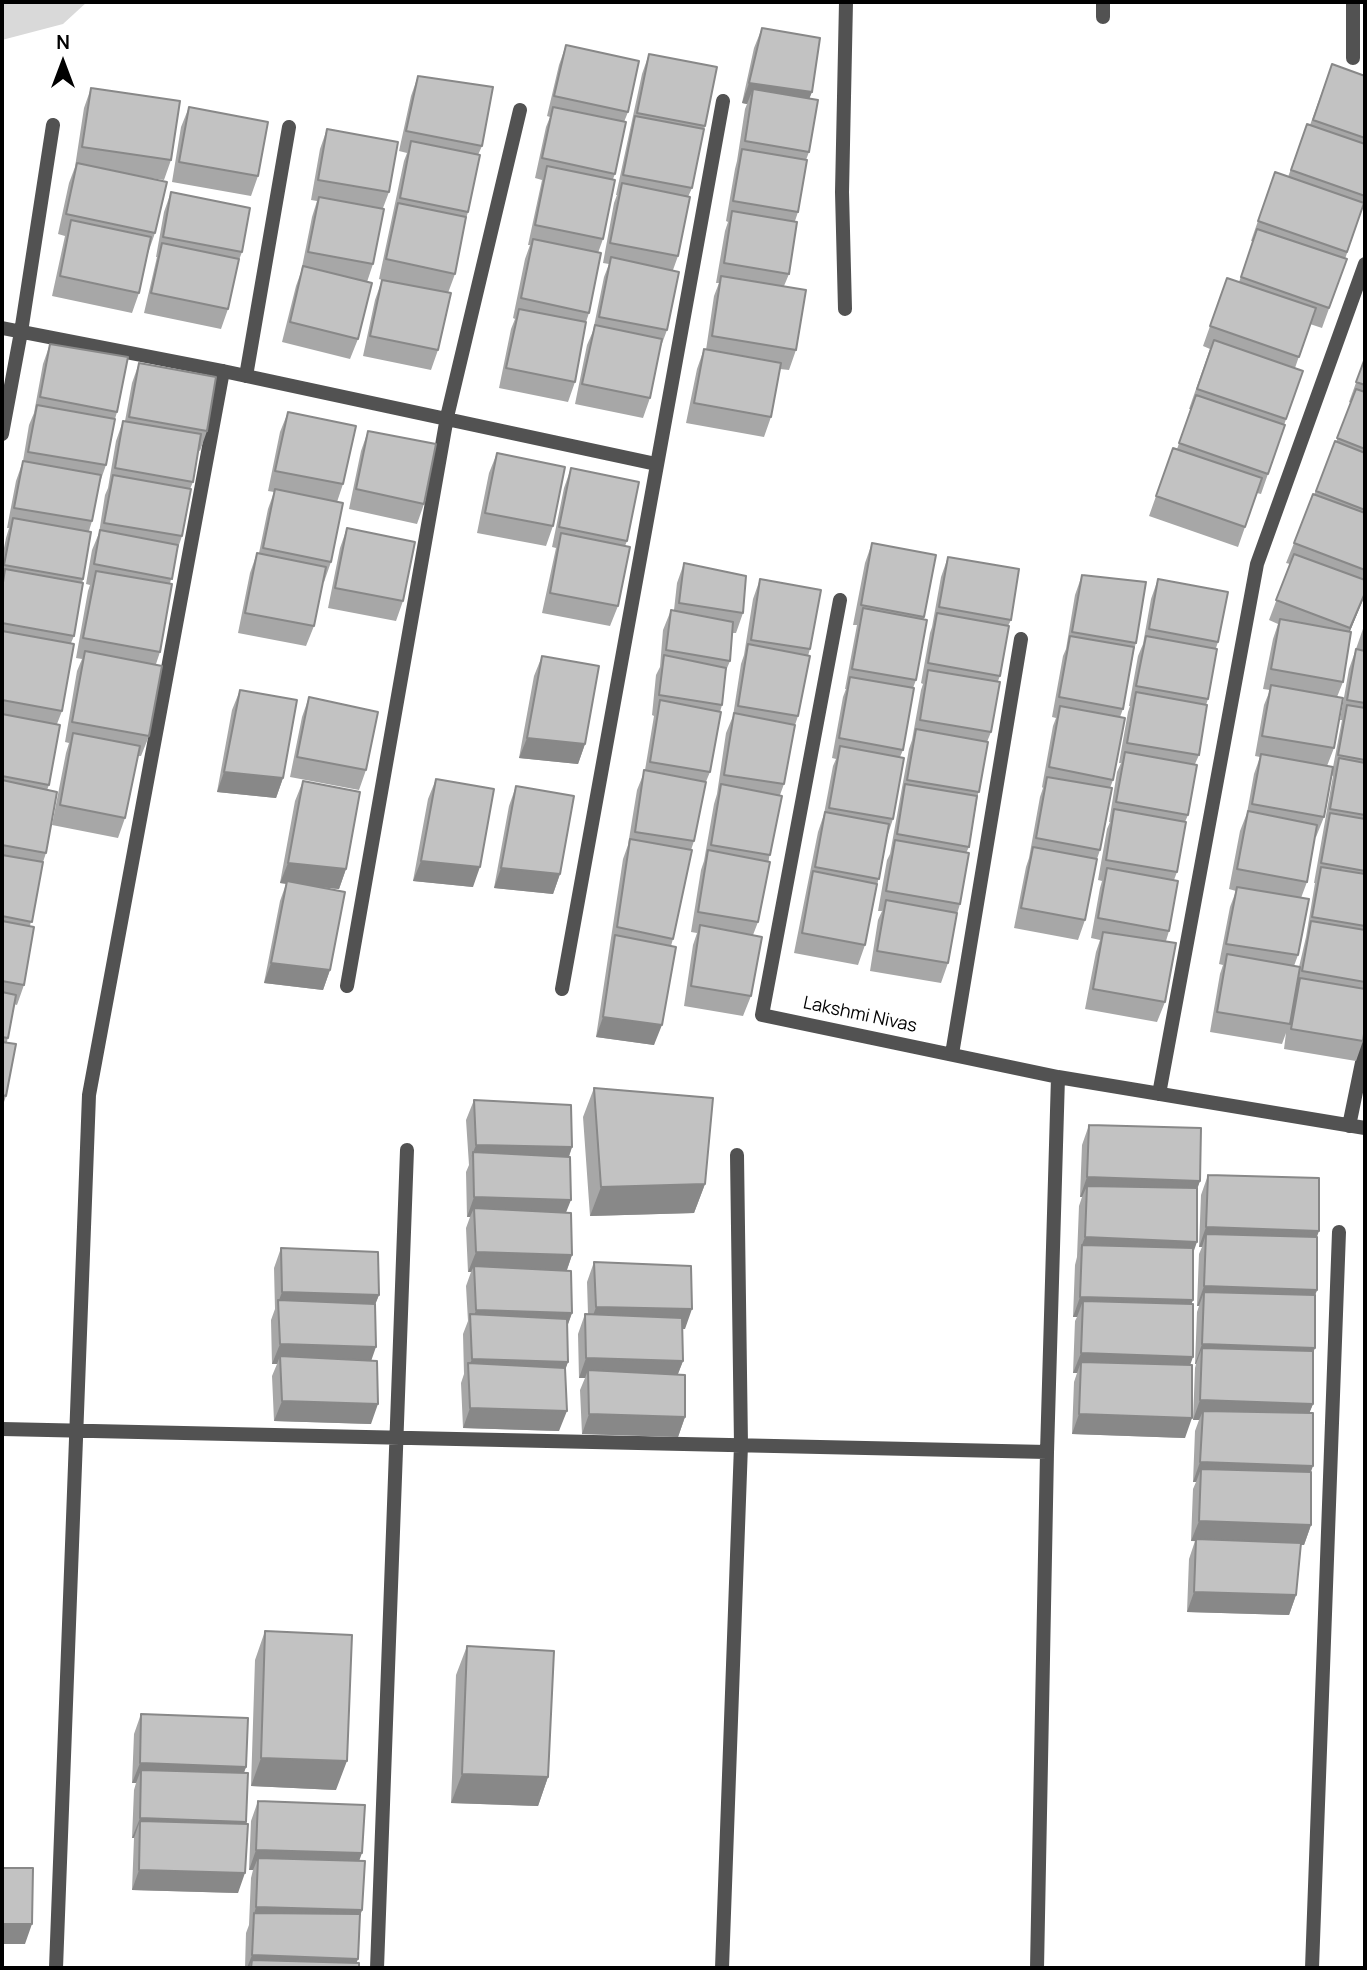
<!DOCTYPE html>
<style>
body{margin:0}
#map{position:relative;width:1367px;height:1970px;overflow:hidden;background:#fff;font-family:Manrope,sans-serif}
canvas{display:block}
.frame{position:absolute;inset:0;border:4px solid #000;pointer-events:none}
.north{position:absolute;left:28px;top:28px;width:70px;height:70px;-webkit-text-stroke:5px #fff;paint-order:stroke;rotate:0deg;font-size:19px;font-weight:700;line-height:28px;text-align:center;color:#000}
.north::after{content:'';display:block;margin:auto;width:24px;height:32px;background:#000;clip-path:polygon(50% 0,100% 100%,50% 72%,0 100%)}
</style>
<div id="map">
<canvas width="1367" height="1970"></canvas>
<div class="frame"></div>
<div class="north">N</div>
</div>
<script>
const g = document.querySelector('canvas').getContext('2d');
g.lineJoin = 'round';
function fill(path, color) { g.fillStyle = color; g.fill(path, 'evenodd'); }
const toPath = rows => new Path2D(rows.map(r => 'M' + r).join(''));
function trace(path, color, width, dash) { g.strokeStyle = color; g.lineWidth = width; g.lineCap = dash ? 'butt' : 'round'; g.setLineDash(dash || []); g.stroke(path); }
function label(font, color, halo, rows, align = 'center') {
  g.font = font + ' Manrope,sans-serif'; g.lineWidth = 5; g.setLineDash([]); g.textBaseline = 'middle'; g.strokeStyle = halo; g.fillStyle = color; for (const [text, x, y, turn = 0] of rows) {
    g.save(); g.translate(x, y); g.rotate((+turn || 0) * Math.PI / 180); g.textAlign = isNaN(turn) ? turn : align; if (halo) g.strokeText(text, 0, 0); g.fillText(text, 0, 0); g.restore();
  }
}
fill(toPath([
 [2,2,87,2,63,24,2,40]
]), '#d9d9d9');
trace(toPath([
 [1353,2,1353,58],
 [1103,17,1103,2],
 [845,309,842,192,846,2],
 [2,328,223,371,656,464],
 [246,376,289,127],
 [2,434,21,332,53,125],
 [840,600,762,1015,1058,1077,1365,1128],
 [347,986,447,417,520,110],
 [562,989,723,101],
 [952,1054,1021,639],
 [1159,1094,1257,564,1365,264],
 [1349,1126,1365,1048],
 [2,1429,1047,1452],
 [56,1968,89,1095,223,371],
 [377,1968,407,1150],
 [722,1968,741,1445,737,1155],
 [1037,1968,1047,1452,1058,1077],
 [1312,1968,1339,1232]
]), '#525252', 14);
fill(toPath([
 [762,28,812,92,809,98,809,152,806,160,798,212,795,221,789,274,784,286,796,350,789,370,780,369,771,417,764,437,686,423,697,369,704,349,706,350,714,296,719,283,716,283,725,231,728,222,726,221,735,169,737,161,745,109,747,104,742,103,754,48],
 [566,45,628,112,624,122,615,174,613,179,603,239,598,253,589,313,586,322,575,382,568,402,499,388,511,329,515,319,513,318,525,259,530,245,528,245,542,180,535,178,546,127,550,117,547,116,559,65],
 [649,54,705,126,692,188,688,197,678,256,673,270,667,330,660,349,650,398,643,418,575,404,587,345,593,331,604,277,609,264,603,263,614,203,617,195,616,195,642,74],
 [1332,64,1365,76,1365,197,1363,203,1364,203,1345,259,1347,259,1322,328,1310,324,1295,368,1303,371,1284,425,1285,425,1261,494,1257,493,1238,547,1149,516,1173,448,1177,449,1191,409,1189,409,1210,349,1203,346,1227,278,1239,282,1253,241,1251,241,1275,172,1288,177,1307,124,1310,125],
 [418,76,482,146,478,155,468,212,466,219,455,274,448,293,438,350,431,370,363,356,375,300,382,280,379,279,404,161,407,153,399,151,411,96],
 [91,88,171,160,164,180,143,177,155,233,148,253,139,293,132,313,52,296,65,236,58,234,69,183,75,167,84,108],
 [189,107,258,176,251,196,172,182,181,127],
 [327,129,389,192,383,208,373,264,367,282,358,339,350,359,282,342,296,286,301,272,312,217,317,201,311,200,320,149],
 [171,192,242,252,239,260,228,309,221,329,144,313,157,257,156,257,164,212],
 [50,344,117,412,115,419,106,465,99,485,92,521,89,531,83,579,74,636,71,643,62,711,57,724,49,785,47,790,46,853,43,862,30,926,24,985,17,1005,14,1004,7,1042,6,1096,2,1108,2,558,6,538,9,528,7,528,16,481,23,461,29,425,34,413,43,364],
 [1365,358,1365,594,1350,631,1343,682,1337,697,1334,748,1327,766,1333,767,1342,720,1340,720,1349,669,1365,623,1365,1027,1363,1041,1356,1061,1284,1049,1286,1033,1282,1044,1210,1032,1220,974,1223,965,1219,964,1230,907,1236,891,1229,889,1240,831,1247,813,1254,774,1260,757,1255,756,1264,705,1270,690,1263,689,1273,639,1278,624,1269,620,1290,564,1286,563,1294,543,1336,442,1351,403,1349,402],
 [1331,775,1333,776,1314,883,1315,883,1306,937,1299,967,1294,966,1298,955,1301,898,1307,882,1315,837,1316,837,1324,817],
 [139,363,207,431,200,451,198,450,193,482,190,489,182,536,176,554,170,584,160,652,156,664,149,736,141,756,138,756,125,818,118,838,52,825,66,753,69,743,65,742,77,671,82,659,76,658,88,591,90,585,86,584,92,550,99,533,105,495,108,488,116,441,123,421,125,421,132,383],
 [288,412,343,484,337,502,331,562,324,582,323,581,314,626,306,646,238,633,250,573,257,553,259,553,268,509,274,492,268,491,280,432],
 [368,431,424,504,417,524,349,509,361,451],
 [497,453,553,526,546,546,477,533,489,473],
 [571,468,627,541,625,546,618,606,610,626,542,613,556,548,552,547,564,488],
 [347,528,403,601,396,621,328,608,340,548],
 [872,543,924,617,916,680,913,688,903,750,900,757,893,819,887,837,865,945,858,965,794,953,818,832,824,814,833,766,836,759,832,758,843,697,846,689,845,689,857,625,853,625,865,563],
 [948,557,1011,620,1008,626,1000,676,998,681,991,732,987,742,969,847,966,853,960,904,957,914,948,963,941,983,870,971,878,920,882,911,878,911,887,860,890,854,909,749,912,740,921,690,923,684,921,683,930,633,932,627,941,577],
 [684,563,743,613,736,633,732,633,730,661,725,673,722,705,720,712,710,772,705,784,694,841,691,850,673,939,671,946,654,1045,596,1037,623,859,628,845,637,790,645,770,654,716,652,715,656,675,660,667,663,630,671,610,674,610,677,583],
 [1082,575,1136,643,1134,650,1123,709,1120,717,1113,780,1110,788,1100,850,1097,859,1085,920,1078,940,1014,928,1026,867,1029,858,1040,797,1043,788,1042,787,1053,726,1056,718,1052,717,1063,656,1066,649,1075,595],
 [760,579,810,649,808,656,798,716,795,725,784,784,780,795,758,922,753,935,751,996,743,1016,684,1006,693,945,697,933,691,932,701,870,704,861,714,804,717,794,726,733,733,716,741,664,744,655,753,599],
 [1158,579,1218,642,1216,648,1208,699,1206,705,1199,755,1195,764,1188,815,1185,822,1177,872,1174,880,1169,931,1166,941,1165,1002,1157,1022,1085,1009,1096,952,1100,940,1091,938,1100,888,1102,881,1098,880,1107,829,1110,822,1109,822,1117,772,1121,763,1119,763,1128,712,1130,706,1129,706,1138,656,1143,644,1151,599],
 [542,656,585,744,578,764,519,758,534,676],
 [240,690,283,778,276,798,217,792,232,710],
 [309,697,366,770,359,790,290,777,302,717],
 [436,779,473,887,413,881,428,799],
 [303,781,346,869,339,889,318,887,330,970,323,990,264,983,280,901,286,884,280,883,295,801],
 [516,786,560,874,553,894,494,888,509,806],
 [594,1088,705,1184,694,1213,590,1216,583,1117],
 [474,1100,572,1147,569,1157,566,1212,572,1255,567,1270,572,1313,567,1326,568,1362,565,1369,559,1431,463,1428,461,1383,464,1374,463,1334,468,1321,466,1286,471,1272,468,1272,466,1228,470,1217,467,1217,466,1172,469,1165,466,1120],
 [1089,1125,1200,1181,1197,1188,1193,1255,1193,1300,1191,1304,1190,1365,1185,1438,1072,1434,1074,1382,1077,1373,1073,1373,1075,1321,1077,1317,1073,1317,1075,1265,1077,1257,1079,1206,1082,1197,1080,1197,1082,1145],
 [1208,1175,1316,1237,1317,1290,1315,1296,1313,1353,1313,1404,1309,1413,1311,1472,1311,1525,1304,1545,1301,1545,1296,1595,1289,1615,1187,1612,1189,1559,1195,1541,1191,1541,1193,1489,1196,1482,1193,1482,1195,1431,1199,1420,1193,1420,1195,1368,1196,1364,1195,1364,1197,1312,1199,1306,1197,1306,1199,1254,1202,1247,1199,1247,1201,1195],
 [281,1248,379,1295,375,1304,371,1361,371,1424,274,1421,272,1376,277,1364,272,1364,271,1320,275,1309,274,1268],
 [594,1262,685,1329,682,1329,683,1361,678,1374,685,1417,678,1437,582,1434,580,1390,585,1378,579,1378,578,1334,585,1314,588,1314,587,1282],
 [265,1631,336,1790,251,1786,255,1660],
 [467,1646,548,1777,538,1806,451,1803,456,1675],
 [141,1714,246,1767,244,1773,246,1822,238,1893,132,1890,134,1838,132,1838,134,1790,136,1783,132,1783,134,1734],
 [258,1801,360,1861,362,1910,360,1916,358,1959,356,1963,359,1968,245,1968,246,1933,249,1925,251,1878,253,1870,249,1870,251,1821]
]), '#a7a7a7');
fill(toPath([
 [749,83,812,92,804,112,753,89,747,104,742,103],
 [1365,593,1362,602,1343,648,1350,628],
 [527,738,585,744,578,764,519,758],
 [224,772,283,778,276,798,217,792],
 [421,861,480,867,473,887,413,881],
 [288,863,346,869,339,889,280,883],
 [501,868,560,874,553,894,494,888],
 [271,963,330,970,323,990,264,983],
 [603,1017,662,1025,654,1045,596,1037],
 [476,1145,572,1147,565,1167,473,1152,468,1165],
 [1087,1177,1200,1181,1193,1201,1087,1186,1082,1197,1080,1197],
 [705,1184,694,1213,590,1216,601,1187],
 [474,1197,571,1200,563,1220,474,1208,470,1217,467,1217],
 [1206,1227,1319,1231,1312,1251,1206,1234,1202,1247,1199,1247],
 [1085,1237,1197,1242,1190,1262,1082,1245,1077,1257],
 [476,1252,572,1255,565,1275,474,1266,471,1272,468,1272],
 [1204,1286,1317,1290,1309,1310,1204,1292,1199,1306,1197,1306],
 [282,1292,379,1295,371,1315,278,1303],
 [1080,1297,1193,1300,1185,1320,1083,1301,1077,1317,1073,1317],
 [596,1307,692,1309,685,1329,589,1327],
 [476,1310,572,1313,565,1333,471,1324],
 [280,1344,376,1347,369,1367,280,1356,277,1364,272,1364],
 [1202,1344,1315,1348,1307,1368,1202,1348,1196,1364,1195,1364],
 [1081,1353,1193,1357,1186,1377,1081,1362,1077,1373,1073,1373],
 [586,1358,683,1361,675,1381,588,1370,585,1378,579,1378],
 [472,1359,568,1362,561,1382,468,1368],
 [1200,1400,1313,1404,1305,1424,1203,1411,1199,1420,1193,1420],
 [282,1401,378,1404,371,1424,274,1421],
 [470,1408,567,1411,559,1431,463,1428],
 [589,1414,685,1417,678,1437,582,1434],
 [1079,1414,1192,1418,1185,1438,1072,1434],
 [1200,1462,1313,1466,1306,1486,1201,1469,1196,1482,1193,1482],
 [1199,1521,1311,1525,1304,1545,1191,1541],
 [1194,1592,1296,1595,1289,1615,1187,1612],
 [261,1758,347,1761,336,1790,251,1786],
 [140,1763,246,1767,238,1787,141,1770,136,1783,132,1783],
 [462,1774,548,1777,538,1806,451,1803],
 [140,1818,246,1822,238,1842,140,1821,134,1838,132,1838],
 [256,1850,362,1853,355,1873,258,1858,253,1870,249,1870],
 [139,1870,245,1873,238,1893,132,1890],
 [256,1907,362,1910,355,1930,254,1914],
 [2,1924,32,1924,25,1944,2,1944],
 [252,1955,358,1959,354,1968,252,1960,249,1968,247,1968]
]), '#888');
const building = toPath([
 [762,28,820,38,812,92,749,83,762,28],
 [566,45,639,61,628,112,554,96,566,45],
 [649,54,717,67,705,126,637,113,649,54],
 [1332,64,1365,76,1365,138,1313,120,1332,64],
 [418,76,493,87,482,146,406,131,418,76],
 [91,88,180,101,171,160,82,147,91,88],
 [753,89,818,100,809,152,745,141,753,89],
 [189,107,268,122,258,176,179,162,189,107],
 [553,107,626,122,615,174,542,158,553,107],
 [635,116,704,129,692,188,623,175,635,116],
 [1307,124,1365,144,1365,196,1291,170,1307,124],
 [327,129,398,142,389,192,318,180,327,129],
 [411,141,480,155,468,212,400,198,411,141],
 [742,149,807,160,798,212,733,201,742,149],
 [77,163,167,182,155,233,66,214,77,163],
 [547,166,615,180,603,239,535,225,547,166],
 [1275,172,1364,203,1347,252,1258,221,1275,172],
 [622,183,690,197,678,256,610,243,622,183],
 [171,192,250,208,242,252,163,237,171,192],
 [319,197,384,209,373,264,308,252,319,197],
 [398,203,466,217,455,274,386,259,398,203],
 [732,211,797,222,789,274,724,263,732,211],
 [71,220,151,237,139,293,60,276,71,220],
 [1257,229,1347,259,1329,308,1241,277,1257,229],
 [533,239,601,253,589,313,521,298,533,239],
 [162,243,239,259,228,309,151,293,162,243],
 [611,257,679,272,667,330,599,317,611,257],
 [303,266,372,283,358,339,290,322,303,266],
 [721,276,806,290,796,350,712,336,721,276],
 [1227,278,1316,308,1299,357,1210,326,1227,278],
 [382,280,451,293,438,350,370,336,382,280],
 [519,309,586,322,575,382,506,368,519,309],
 [595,325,662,339,650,398,582,384,595,325],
 [1214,340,1303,371,1286,419,1197,389,1214,340],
 [50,344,128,357,117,412,40,397,50,344],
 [704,349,781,363,771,417,694,403,704,349],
 [1365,358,1365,385,1356,382,1365,358],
 [139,363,216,377,207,431,129,417,139,363],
 [1356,389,1365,392,1365,449,1337,438,1356,389],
 [1196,395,1285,425,1268,474,1179,443,1196,395],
 [37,405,115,419,106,465,28,452,37,405],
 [288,412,356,426,343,484,275,471,288,412],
 [123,421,201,434,193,482,115,468,123,421],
 [368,431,436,444,424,504,356,489,368,431],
 [1335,441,1365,453,1365,510,1316,491,1335,441],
 [1173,448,1262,478,1245,527,1156,496,1173,448],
 [497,453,565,467,553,526,485,513,497,453],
 [23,461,101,475,92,521,14,508,23,461],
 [571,468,639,482,627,541,559,527,571,468],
 [113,475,191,489,182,536,104,523,113,475],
 [275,489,343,503,331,562,263,548,275,489],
 [1313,494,1365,513,1365,570,1294,543,1313,494],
 [13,518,91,532,83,579,4,565,13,518],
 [347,528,415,542,403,601,335,588,347,528],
 [100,530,178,545,172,579,94,564,100,530],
 [561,533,630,547,618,606,550,593,561,533],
 [872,543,936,555,924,617,861,605,872,543],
 [257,553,326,567,314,626,245,613,257,553],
 [1294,554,1365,580,1365,593,1350,628,1276,600,1294,554],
 [948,557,1019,569,1011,620,939,607,948,557],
 [684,563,746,576,743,613,679,603,684,563],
 [5,569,83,583,74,636,2,623,2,589,5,569],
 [96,571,172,584,160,652,83,638,96,571],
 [1082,575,1146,582,1136,643,1072,632,1082,575],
 [760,579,821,590,810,649,751,640,760,579],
 [1158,579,1228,592,1218,642,1149,629,1158,579],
 [863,608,927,620,916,680,852,669,863,608],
 [671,610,733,622,730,661,666,650,671,610],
 [937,613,1009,626,1000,676,928,663,937,613],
 [1280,619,1351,632,1343,682,1271,669,1280,619],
 [2,631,74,644,62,711,2,700,2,631],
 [1070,636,1134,647,1123,709,1059,697,1070,636],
 [1146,636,1217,649,1208,699,1136,686,1146,636],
 [748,644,810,656,798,716,738,706,748,644],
 [1356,649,1365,651,1365,703,1347,700,1356,649],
 [85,651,162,666,149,736,72,722,85,651],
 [664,655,726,668,722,705,659,695,664,655],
 [542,656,599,666,585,744,527,738,542,656],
 [928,670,1000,682,991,732,920,720,928,670],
 [850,677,914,688,903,750,839,738,850,677],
 [1271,685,1343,698,1334,748,1262,736,1271,685],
 [240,690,297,700,283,778,224,772,240,690],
 [1136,692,1207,705,1199,755,1127,743,1136,692],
 [309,697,378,712,366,770,297,757,309,697],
 [660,700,721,712,710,772,650,762,660,700],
 [1347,705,1365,708,1365,760,1338,755,1347,705],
 [1060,706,1125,718,1113,780,1049,767,1060,706],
 [734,713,795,725,784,784,724,775,734,713],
 [2,714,60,725,49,785,2,776,2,714],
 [916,729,988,742,979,792,907,780,916,729],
 [73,733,140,746,125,818,60,805,73,733],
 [840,746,904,758,893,819,829,808,840,746],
 [1125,752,1197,765,1188,815,1116,802,1125,752],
 [1261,754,1333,767,1324,817,1252,804,1261,754],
 [1339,758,1365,763,1365,815,1330,809,1339,758],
 [644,770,706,782,694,841,635,832,644,770],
 [1047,777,1112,788,1100,850,1036,838,1047,777],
 [436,779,494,789,480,867,421,861,436,779],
 [2,780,57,792,46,853,2,845,2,780],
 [303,781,360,792,346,869,288,863,303,781],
 [721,784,782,796,770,855,711,845,721,784],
 [905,784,977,796,969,847,897,834,905,784],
 [516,786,574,796,560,874,501,868,516,786],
 [1114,809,1186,822,1177,872,1106,860,1114,809],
 [1248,811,1317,825,1307,882,1237,869,1248,811],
 [825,812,889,824,879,879,815,867,825,812],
 [1330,813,1365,819,1365,871,1321,863,1330,813],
 [630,839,692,850,673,939,617,927,630,839],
 [895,840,969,853,960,904,886,891,895,840],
 [1033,847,1097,859,1085,920,1021,908,1033,847],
 [708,850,770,862,758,922,698,912,708,850],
 [2,855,43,862,32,922,2,916,2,855],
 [1321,867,1365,874,1365,926,1312,917,1321,867],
 [1107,868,1178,881,1169,931,1098,918,1107,868],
 [813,871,877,884,865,945,802,933,813,871],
 [287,881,345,892,330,970,271,963,287,881],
 [1237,887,1309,899,1298,955,1226,944,1237,887],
 [886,900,957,913,948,963,877,951,886,900],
 [2,921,34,927,24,985,2,981,2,921],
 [1311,921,1365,930,1365,982,1302,971,1311,921],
 [700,925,762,937,751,996,691,986,700,925],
 [1103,932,1176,943,1165,1002,1093,989,1103,932],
 [615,935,676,947,662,1025,603,1017,615,935],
 [1227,954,1300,967,1290,1024,1217,1012,1227,954],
 [1300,978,1365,989,1365,1027,1363,1041,1291,1029,1300,978],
 [2,992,16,995,8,1038,2,1037,2,992],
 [2,1042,16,1044,6,1096,2,1095,2,1042],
 [594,1088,713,1098,705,1184,601,1187,594,1088],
 [474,1100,571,1105,572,1147,476,1145,474,1100],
 [1089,1125,1201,1128,1200,1181,1087,1177,1089,1125],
 [473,1152,570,1157,571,1200,474,1197,473,1152],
 [1208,1175,1319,1178,1319,1231,1206,1227,1208,1175],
 [1087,1186,1197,1188,1197,1242,1085,1237,1087,1186],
 [474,1208,571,1213,572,1255,476,1252,474,1208],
 [1206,1234,1317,1237,1317,1290,1204,1286,1206,1234],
 [1082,1245,1193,1248,1193,1300,1080,1297,1082,1245],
 [281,1248,378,1252,379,1295,282,1292,281,1248],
 [594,1262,691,1266,692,1309,596,1307,594,1262],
 [474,1266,571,1271,572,1313,476,1310,474,1266],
 [1204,1292,1315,1295,1315,1348,1202,1344,1204,1292],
 [278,1300,375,1304,376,1347,280,1344,278,1300],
 [1083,1301,1193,1304,1193,1357,1081,1353,1083,1301],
 [470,1314,567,1319,568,1362,472,1359,470,1314],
 [585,1314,682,1318,683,1361,586,1358,585,1314],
 [1202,1348,1313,1351,1313,1404,1200,1400,1202,1348],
 [280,1356,377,1361,378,1404,282,1401,280,1356],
 [1081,1362,1192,1365,1192,1418,1079,1414,1081,1362],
 [468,1363,565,1368,567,1411,470,1408,468,1363],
 [588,1370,685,1375,685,1417,589,1414,588,1370],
 [1203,1411,1313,1413,1313,1466,1200,1462,1203,1411],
 [1201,1469,1311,1472,1311,1525,1199,1521,1201,1469],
 [1196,1539,1301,1543,1296,1595,1194,1592,1196,1539],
 [265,1631,352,1635,347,1761,261,1758,265,1631],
 [467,1646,554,1651,548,1777,462,1774,467,1646],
 [141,1714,248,1718,246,1767,140,1763,141,1714],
 [141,1770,248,1773,246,1822,140,1818,141,1770],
 [258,1801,365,1805,362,1853,256,1850,258,1801],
 [140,1821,248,1824,245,1873,139,1870,140,1821],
 [258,1858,365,1861,362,1910,256,1907,258,1858],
 [2,1868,33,1868,32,1924,2,1924,2,1868],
 [254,1913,360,1914,358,1959,252,1955,254,1913],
 [252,1960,359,1963,359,1968,251,1968,252,1960]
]);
fill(building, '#c2c2c2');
trace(building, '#888', 2);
label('18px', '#000', '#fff', [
 ["Lakshmi Nivas",860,1015,12]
]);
</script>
